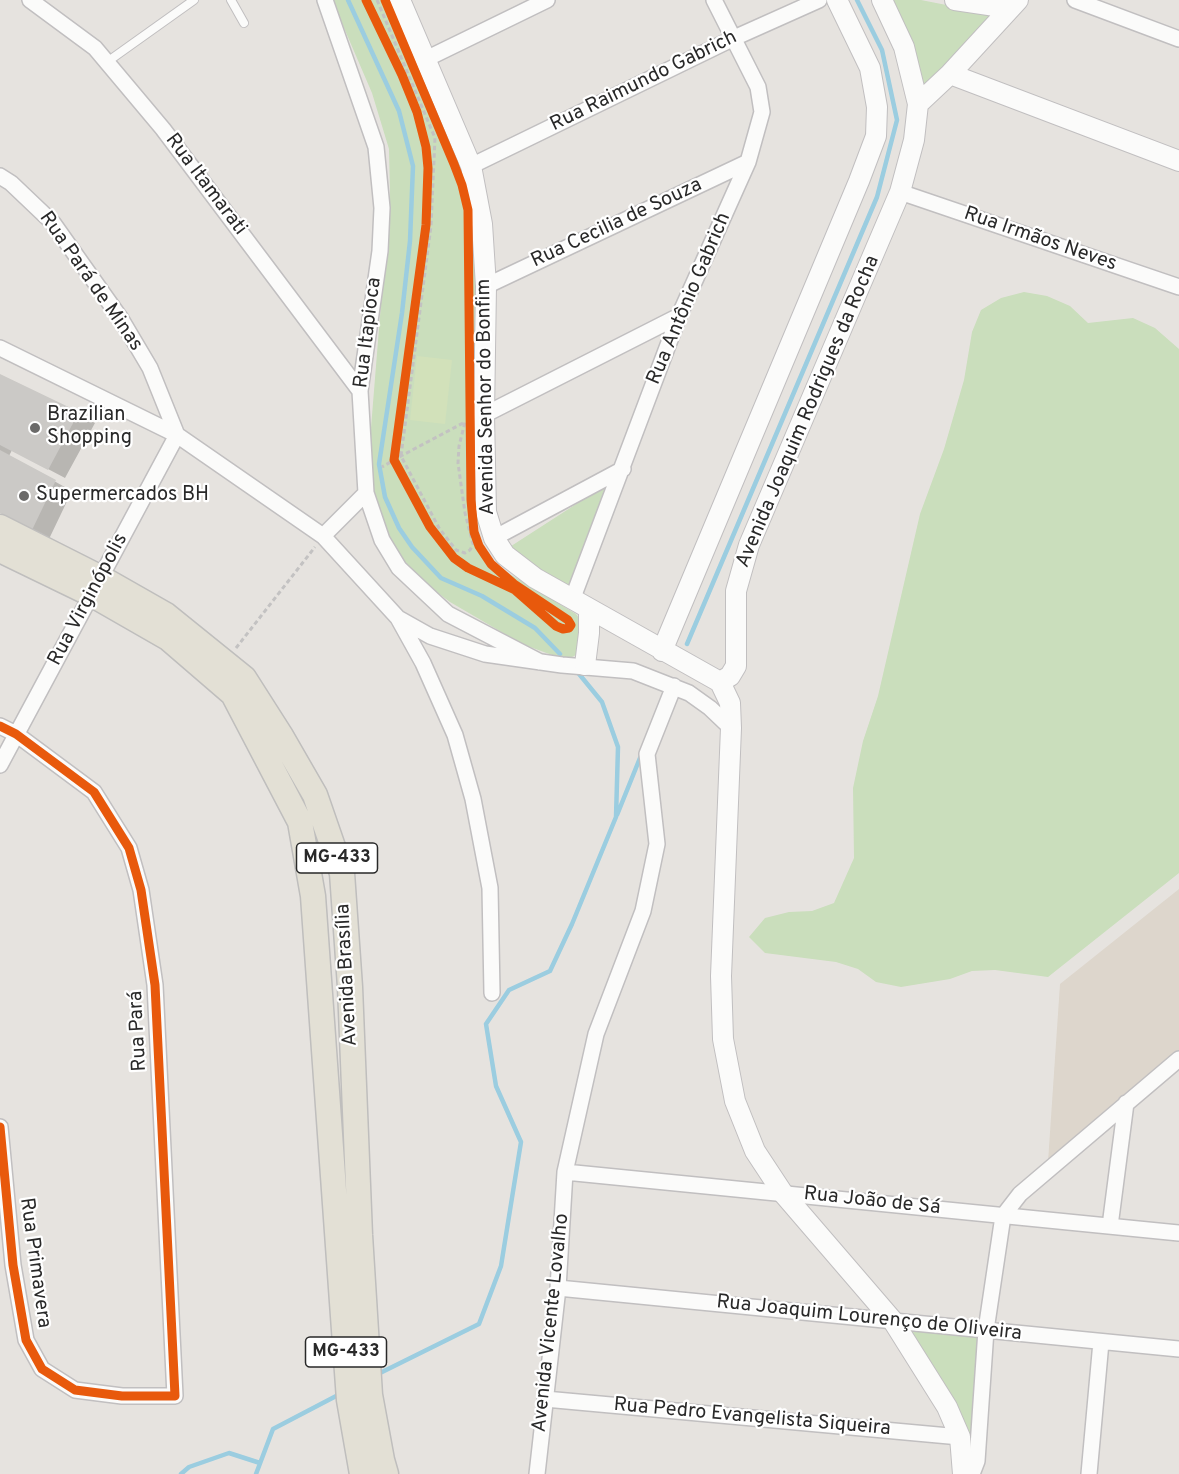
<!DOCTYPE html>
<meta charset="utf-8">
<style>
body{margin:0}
canvas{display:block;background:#e6e3df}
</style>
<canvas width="1179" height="1474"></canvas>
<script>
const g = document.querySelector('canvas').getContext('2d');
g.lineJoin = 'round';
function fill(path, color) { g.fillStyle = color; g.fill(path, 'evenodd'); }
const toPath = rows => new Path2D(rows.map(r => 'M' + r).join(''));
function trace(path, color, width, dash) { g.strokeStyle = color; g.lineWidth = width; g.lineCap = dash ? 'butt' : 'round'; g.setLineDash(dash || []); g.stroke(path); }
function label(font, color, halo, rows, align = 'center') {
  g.font = font + ' Overpass,sans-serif'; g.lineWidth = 4.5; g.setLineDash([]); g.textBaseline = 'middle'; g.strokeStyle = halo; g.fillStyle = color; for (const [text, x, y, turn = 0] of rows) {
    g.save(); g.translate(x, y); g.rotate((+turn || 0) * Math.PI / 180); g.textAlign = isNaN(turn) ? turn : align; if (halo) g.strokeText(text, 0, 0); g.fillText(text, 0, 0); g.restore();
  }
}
fill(toPath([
 [1179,889,1179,1053,1048,1162,1060,984]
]), '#ddd6cc');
fill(toPath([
 [332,0,389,0,430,95,468,195,475,229,477,289,474,506,479,537,487,555,503,570,576,614,583,624,583,640,576,655,570,658,552,655,522,644,450,602,418,578,399,558,383,528,369,494,368,465,390,192,389,149,372,93],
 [887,0,921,0,992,14,920,94],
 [1024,292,1047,296,1070,306,1088,323,1133,318,1155,328,1179,349,1179,873,1048,977,995,970,972,971,950,979,901,987,876,982,858,969,836,962,765,953,749,937,765,918,789,912,812,911,834,903,854,858,853,788,863,741,878,696,920,514,944,449,964,380,972,332,981,310,1001,298],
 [615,479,572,593,505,550],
 [901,1326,982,1335,973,1457]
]), '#cadebc');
fill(toPath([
 [417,356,452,360,445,424,410,420]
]), '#d2e1ba');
fill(toPath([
 [0,376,95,423,65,478,12,450,9,456,72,491,49,539,0,512]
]), '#0003');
trace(toPath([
 [348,0,399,111,413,166,410,241,402,313,379,464,385,497,399,528,412,547,441,578,482,596,535,628,560,654],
 [687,644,877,197,897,120,882,50,857,0],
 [617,815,642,753],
 [376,1375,479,1324,501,1266,521,1142,496,1086,486,1024,509,990,550,971,572,924,616,817,618,747,602,702,575,669],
 [181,1474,189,1467,229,1453,260,1463],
 [256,1474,273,1429,340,1394]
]), '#9bcde0', 4.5);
fill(toPath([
 [0,374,79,412,48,470,0,445],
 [0,450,56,480,32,530,0,513]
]), '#cbc9c6');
const service = toPath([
 [231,0,244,23],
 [107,62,194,0]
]);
const minor = toPath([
 [30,0,95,48,163,129,360,391],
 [325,0,376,147,382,208,380,251,360,391,366,493,382,540,399,568,448,614,540,662],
 [1075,0,1179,39],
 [426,59,547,0],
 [471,166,734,38,819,0],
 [0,176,11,183,53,223,121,319,150,368,177,435],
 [900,192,1179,287],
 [486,286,748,162],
 [0,348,177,435,323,536,398,618,423,663,455,735,473,799,490,888,492,993],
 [484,415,679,316],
 [323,536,366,493],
 [494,538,623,469],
 [572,600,679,316,748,162,762,112,758,87,714,0],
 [398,618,430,636,485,654,562,665,633,671,689,693,710,708,731,728],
 [0,726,16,734,94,792,129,848,141,890,155,985,175,1396,122,1396,75,1390,42,1369,26,1340,13,1265,0,1127],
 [0,765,177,435],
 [565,1172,1179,1233],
 [1110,1226,1126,1103],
 [558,1288,1179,1349],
 [545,1399,960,1437],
 [537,1474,558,1288,565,1172,596,1034,643,911,657,844,647,754,674,686],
 [972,1474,977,1461,986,1330,1003,1216,1020,1194,1179,1059],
 [1089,1474,1101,1342]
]);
const tertiary = toPath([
 [400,0,471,166,482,224,486,286,484,415,486,512,494,538,505,555,535,578,720,682],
 [955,0,1009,8],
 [950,74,1179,161],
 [918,104,950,74,1018,0],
 [662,651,859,181,876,136,877,107,870,68,837,0],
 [585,665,589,633,589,609],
 [720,682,730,703,731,728,721,976,723,1039,735,1101,755,1151,782,1192,893,1321,947,1407,960,1437,963,1474],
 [720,682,730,676,736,666,736,591,749,545,900,192,914,140,918,104,904,47,882,0]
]);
const primary = toPath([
 [0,527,101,578,166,615,244,678,281,736,315,795,342,873,350,987,360,1235,370,1395,382,1460,386,1474],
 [0,550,93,595,168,638,233,694,300,822,313,896,349,1400,362,1474]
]);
trace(service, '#c1bfc0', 10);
trace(minor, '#c1bfc0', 18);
trace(tertiary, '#c1bfc0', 22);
trace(primary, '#bfbebd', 27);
trace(toPath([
 [377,0,435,138,431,226,401,456,439,528,456,550,465,553,470,550,473,544,465,513,458,463,459,446,465,422,401,456,382,467],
 [236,648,315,547]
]), '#c3c2c2', 3, [4.5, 3]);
trace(service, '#fbfbfa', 8);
trace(minor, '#fbfbfa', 15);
trace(tertiary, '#fbfbfa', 20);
trace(primary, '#e3e0d5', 24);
trace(toPath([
 [366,0,402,75,417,112,426,147,428,168,426,225,394,460,430,527,454,558,468,568,515,590,556,626,563,629,569,628,571,625,568,620,514,584,491,564,479,546,474,532,471,500,468,210,462,185,454,164,385,0],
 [0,726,16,734,94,792,129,848,141,890,155,985,175,1396,122,1396,75,1390,42,1369,26,1340,13,1265,0,1127]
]), '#e8590c', 9);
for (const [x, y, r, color] of [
 [35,428,6,"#6b6a69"],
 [24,496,6,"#6b6a69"]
]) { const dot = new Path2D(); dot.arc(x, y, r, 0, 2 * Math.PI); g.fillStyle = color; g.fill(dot); trace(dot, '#fff', 2); }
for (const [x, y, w] of [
 [337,858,81],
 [346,1352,81]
]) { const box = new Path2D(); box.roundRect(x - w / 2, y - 15, w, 30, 4.5); g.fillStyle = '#fff'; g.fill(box); trace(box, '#292929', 1.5); }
label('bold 18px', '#292929', null, [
 ["MG-433",337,858],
 ["MG-433",346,1352]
]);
label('20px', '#292929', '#fff', [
 ["Rua Raimundo Gabrich",644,82,-26],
 ["Rua Itamarati",205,185,53],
 ["Rua Cecilia de Souza",617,224,-25],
 ["Rua Irmãos Neves",1040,240,19],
 ["Rua Pará de Minas",90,282,55],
 ["Rua Antônio Gabrich",690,299,-67],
 ["Rua Itapioca",369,333,-83],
 ["Avenida Senhor do Bonfim",487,397,-91],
 ["Avenida Joaquim Rodrigues da Rocha",809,412,-67],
 ["Rua Virginópolis",89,600,-62],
 ["Avenida Brasília",348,975,-93],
 ["Rua Pará",139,1031,-93],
 ["Rua João de Sá",872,1202,6],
 ["Rua Primavera",34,1263,82],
 ["Rua Joaquim Lourenço de Oliveira",869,1319,6],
 ["Avenida Vicente Lovalho",552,1323,-84],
 ["Rua Pedro Evangelista Siqueira",752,1418,5]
]);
label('20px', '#292929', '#fff', [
 ["Brazilian",47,416],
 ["Shopping",47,439],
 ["Supermercados BH",36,496]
], 'left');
</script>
